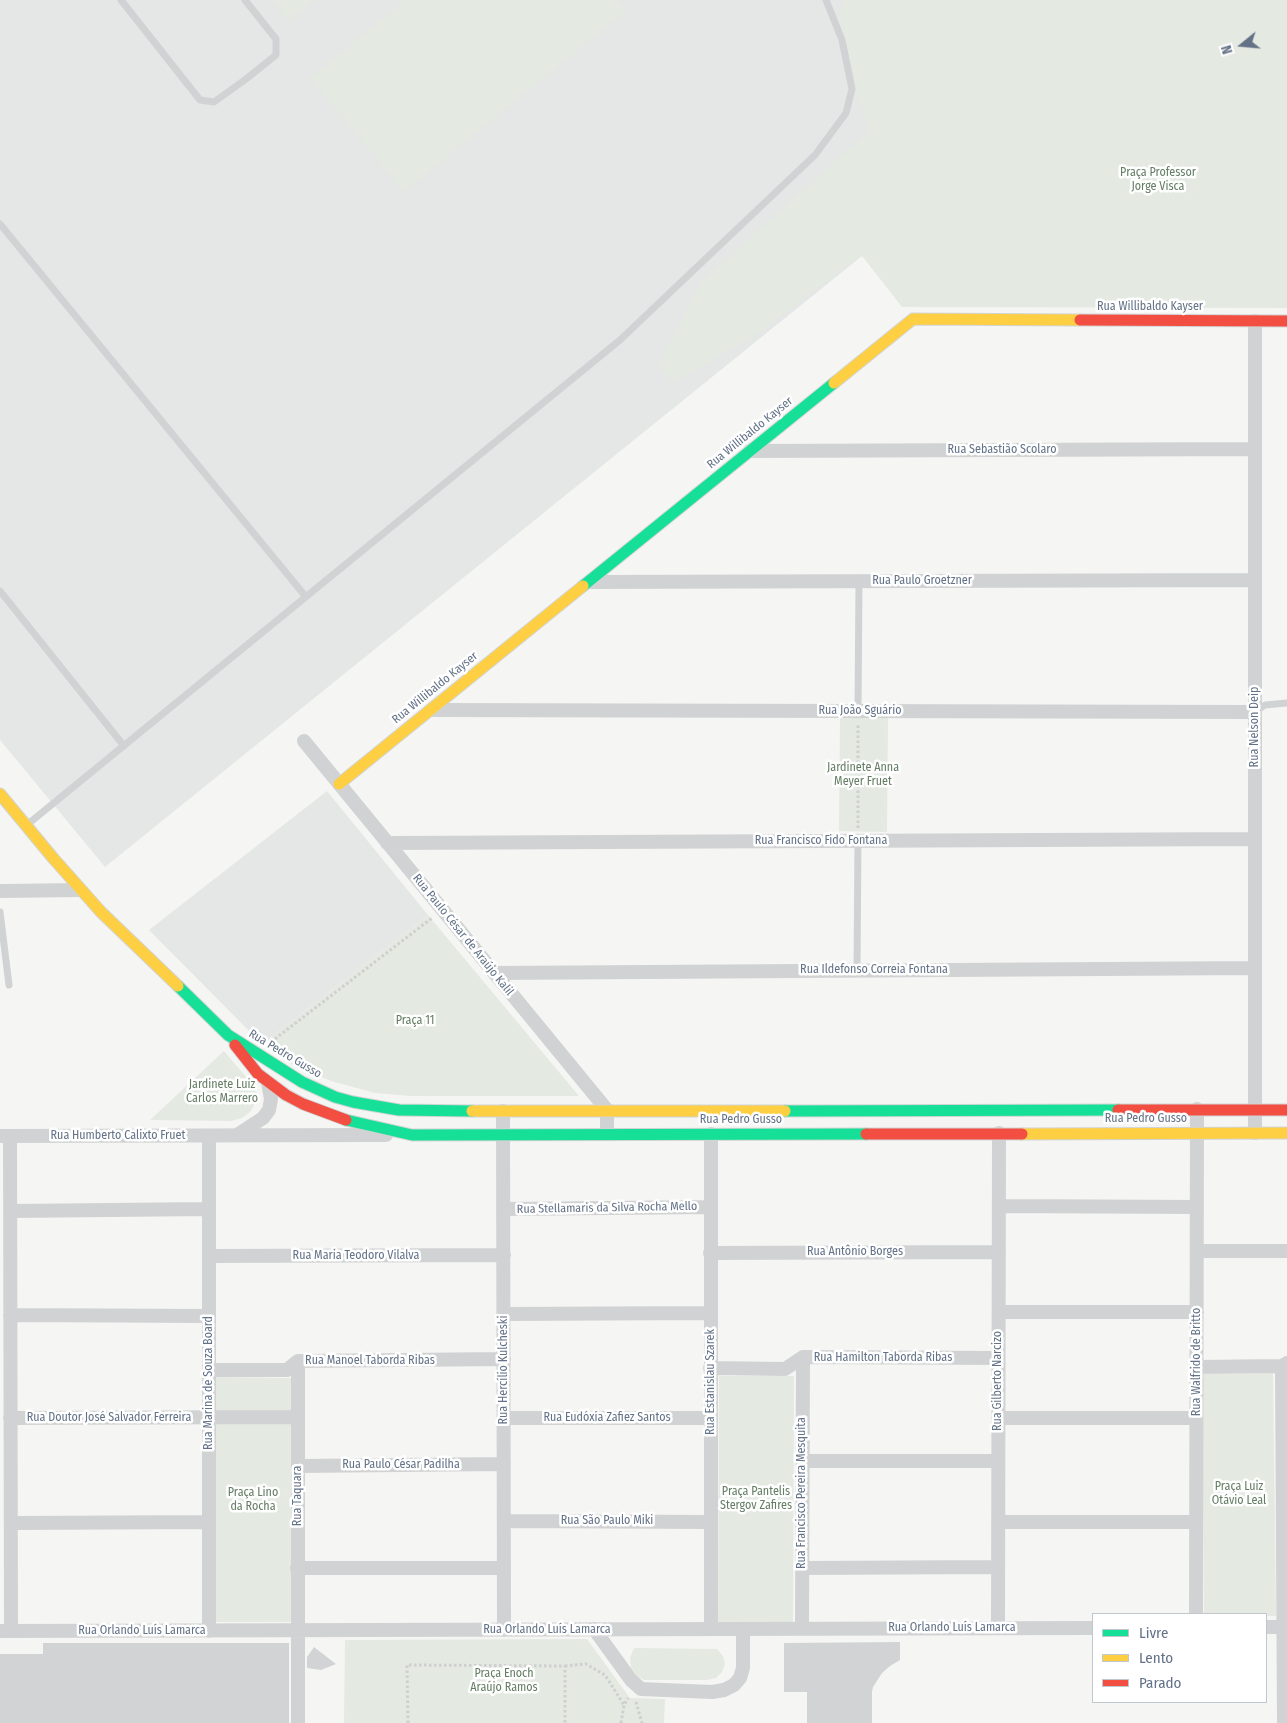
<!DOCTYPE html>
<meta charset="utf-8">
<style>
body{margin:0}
#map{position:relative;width:1287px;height:1723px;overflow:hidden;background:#f5f6f4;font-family:"Fira Sans Condensed",sans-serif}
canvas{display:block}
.legend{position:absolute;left:1092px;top:1613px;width:175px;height:90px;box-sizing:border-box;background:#fff;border:1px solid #c1c7cf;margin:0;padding:6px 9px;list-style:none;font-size:15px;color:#637287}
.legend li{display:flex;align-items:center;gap:10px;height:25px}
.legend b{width:25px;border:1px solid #c1c7cf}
.north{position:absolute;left:1217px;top:20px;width:50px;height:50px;-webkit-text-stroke:4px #fff;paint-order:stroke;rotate:253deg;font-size:14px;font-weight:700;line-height:20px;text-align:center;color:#637287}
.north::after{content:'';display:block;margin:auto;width:18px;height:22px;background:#637287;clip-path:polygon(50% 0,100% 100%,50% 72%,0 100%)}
</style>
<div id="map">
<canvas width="1287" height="1723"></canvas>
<ul class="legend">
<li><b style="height:6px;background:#16e098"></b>Livre</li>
<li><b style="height:6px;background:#ffcf43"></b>Lento</li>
<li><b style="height:6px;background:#f24e42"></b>Parado</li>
</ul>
<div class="north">N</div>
</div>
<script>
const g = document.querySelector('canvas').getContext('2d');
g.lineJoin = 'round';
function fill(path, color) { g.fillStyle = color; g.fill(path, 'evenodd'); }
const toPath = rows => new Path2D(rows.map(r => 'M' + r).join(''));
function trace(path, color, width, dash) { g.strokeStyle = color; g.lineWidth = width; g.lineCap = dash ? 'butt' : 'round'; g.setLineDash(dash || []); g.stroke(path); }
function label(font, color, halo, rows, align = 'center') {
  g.font = font + ' "Fira Sans Condensed",sans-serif'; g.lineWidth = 5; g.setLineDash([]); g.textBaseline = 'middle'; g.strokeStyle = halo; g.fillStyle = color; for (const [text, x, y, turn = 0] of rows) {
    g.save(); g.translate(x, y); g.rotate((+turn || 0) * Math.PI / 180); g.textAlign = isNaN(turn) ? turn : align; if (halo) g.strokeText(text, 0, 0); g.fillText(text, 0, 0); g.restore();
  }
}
fill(toPath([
 [0,0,1176,0,862,256,105,867,0,740],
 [327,791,428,915,262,1044,149,930]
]), '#e5e7e7');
fill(toPath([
 [272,0,314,0,289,21],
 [405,0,617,0,626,11,404,192,310,78],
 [843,0,1287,0,1287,308,902,307,862,256,756,335,673,383,657,366,701,282,870,130,856,90,840,19],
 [840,718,888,718,887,832,839,831],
 [428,915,579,1096,411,1096,375,1093,331,1081,293,1065,262,1044],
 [224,1051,252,1084,257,1093,256,1101,251,1111,242,1118,231,1121,150,1120],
 [1273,1373,1276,1616,1204,1614,1202,1374],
 [719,1376,794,1376,793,1623,718,1622],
 [215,1377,291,1378,291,1622,215,1622],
 [587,1639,630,1698,665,1699,664,1723,344,1723,345,1640],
 [634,1648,717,1649,723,1656,725,1664,722,1672,716,1678,707,1680,644,1680,637,1676,631,1668,630,1658]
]), '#e4e9e2');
fill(toPath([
 [900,1642,900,1660,890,1666,882,1673,873,1687,872,1692,872,1723,807,1723,807,1692,784,1692,784,1643],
 [43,1643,289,1643,289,1723,0,1723,0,1654,43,1654],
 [314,1647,336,1664,321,1670,307,1668,307,1657]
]), '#d2d3d4');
const fast = toPath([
 [583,586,834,383],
 [178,986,228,1035,302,1082,335,1097,353,1102,399,1110,472,1111],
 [785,1111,1118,1110],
 [346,1120,412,1135,866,1134]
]);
const slow = toPath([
 [834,383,913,319,1080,320],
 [339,784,583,586],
 [0,794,53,858,101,912,178,986],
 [472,1111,785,1111],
 [1022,1134,1287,1133]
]);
const jam = toPath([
 [1080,320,1287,321],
 [235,1045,258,1074,286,1095,303,1104,346,1120],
 [1118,1110,1287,1110],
 [866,1134,1022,1134]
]);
trace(fast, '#d1d4d5', 13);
trace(slow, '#d1d4d5', 13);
trace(jam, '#d1d4d5', 13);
trace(toPath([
 [858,828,858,724],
 [271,1042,432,918],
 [565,1666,586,1664,605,1675,624,1705],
 [636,1702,642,1723],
 [408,1723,407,1665,565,1666,565,1723],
 [621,1723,624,1705,628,1698]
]), '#cecfcf', 3, [2.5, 2.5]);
trace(toPath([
 [121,0,200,100,214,102,246,79,276,55,276,39,245,0],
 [0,224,306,597],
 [0,591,124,746],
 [858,711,859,581],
 [1255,712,1265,705,1287,703],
 [28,824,620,340,815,155,846,113,852,89,842,40,826,0],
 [0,912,9,985],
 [857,970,858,841]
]), '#d1d2d3', 7);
trace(toPath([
 [1255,321,1255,1133],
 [750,451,1255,449],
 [589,582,1255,580],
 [431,710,1255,712],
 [304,741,607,1110,607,1134],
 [387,843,1255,839],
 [0,891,80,890],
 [494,973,1255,968],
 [503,1111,504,1630],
 [711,1134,711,1629],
 [237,1135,263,1118,269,1110,271,1099,268,1083],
 [0,1136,386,1135],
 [10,1136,11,1631],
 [999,1206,1197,1207],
 [503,1209,711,1207],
 [10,1211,209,1209],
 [1197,1251,1287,1251],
 [710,1253,999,1252],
 [209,1256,504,1255],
 [999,1312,1197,1312],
 [504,1314,710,1313],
 [10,1315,209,1316],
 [1282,1366,1284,1723],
 [1197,1367,1282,1366,1287,1363],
 [710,1368,785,1369,803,1357,998,1358],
 [209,1370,287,1370,298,1361,504,1359],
 [10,1418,298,1417],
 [504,1418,711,1418],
 [998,1418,1196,1418],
 [803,1461,998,1461],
 [298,1466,504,1464],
 [504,1521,711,1522],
 [998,1522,1196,1522],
 [11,1523,209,1522],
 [297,1568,504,1568],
 [802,1568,998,1567],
 [1196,1614,1197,1109],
 [1266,1627,1287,1627],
 [998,1628,999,1133],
 [594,1629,631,1680,641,1689,712,1692,724,1690,734,1685,740,1678,743,1668,743,1629],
 [802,1629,803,1357],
 [0,1631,1093,1628],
 [209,1631,209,1136],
 [298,1723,298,1361]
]), '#d1d2d3', 14);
trace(fast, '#16e098', 11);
trace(slow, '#ffcf43', 11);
trace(jam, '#f24e42', 11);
label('12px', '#647d63', '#fff', [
 ["Praça Professor",1158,173],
 ["Jorge Visca",1158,187],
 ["Jardinete Anna",863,768],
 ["Meyer Fruet",863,782],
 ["Praça 11",415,1021],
 ["Jardinete Luiz",222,1085],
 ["Carlos Marrero",222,1099],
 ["Praça Luiz",1239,1487],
 ["Otávio Leal",1239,1501],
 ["Praça Pantelis",756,1492],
 ["Stergov Zafires",756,1506],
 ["Praça Lino",253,1493],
 ["da Rocha",253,1507],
 ["Praça Enoch",504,1674],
 ["Araújo Ramos",504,1688]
]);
label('12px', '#637287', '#fff', [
 ["Rua Willibaldo Kayser",1150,307],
 ["Rua Willibaldo Kayser",750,433,-39],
 ["Rua Sebastião Scolaro",1002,450],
 ["Rua Paulo Groetzner",922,581],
 ["Rua Willibaldo Kayser",435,688,-39],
 ["Rua João Sguário",860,711],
 ["Rua Nelson Deip",1255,727,-90],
 ["Rua Francisco Fido Fontana",821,841],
 ["Rua Paulo César de Araújo Kalil",463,935,51],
 ["Rua Ildefonso Correia Fontana",874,970],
 ["Rua Pedro Gusso",285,1054,31],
 ["Rua Pedro Gusso",1146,1119],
 ["Rua Pedro Gusso",741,1120],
 ["Rua Humberto Calixto Fruet",118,1136],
 ["Rua Stellamaris da Silva Rocha Mello",607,1208,-1],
 ["Rua Antônio Borges",855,1252],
 ["Rua Maria Teodoro Vilalva",356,1256],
 ["Rua Hamilton Taborda Ribas",883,1358],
 ["Rua Manoel Taborda Ribas",370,1361],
 ["Rua Walfrido de Britto",1197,1362,-90],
 ["Rua Hercílio Kulcheski",504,1370,-90],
 ["Rua Gilberto Narcizo",998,1381,-90],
 ["Rua Estanislau Szarek",711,1382,-90],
 ["Rua Marina de Souza Board",209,1383,-90],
 ["Rua Doutor José Salvador Ferreira",109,1418],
 ["Rua Eudóxia Zafiez Santos",607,1418],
 ["Rua Paulo César Padilha",401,1465],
 ["Rua Francisco Pereira Mesquita",802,1493,-90],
 ["Rua Taquara",298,1496,-90],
 ["Rua São Paulo Miki",607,1521],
 ["Rua Orlando Luís Lamarca",952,1628],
 ["Rua Orlando Luís Lamarca",547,1630],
 ["Rua Orlando Luís Lamarca",142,1631]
]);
</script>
